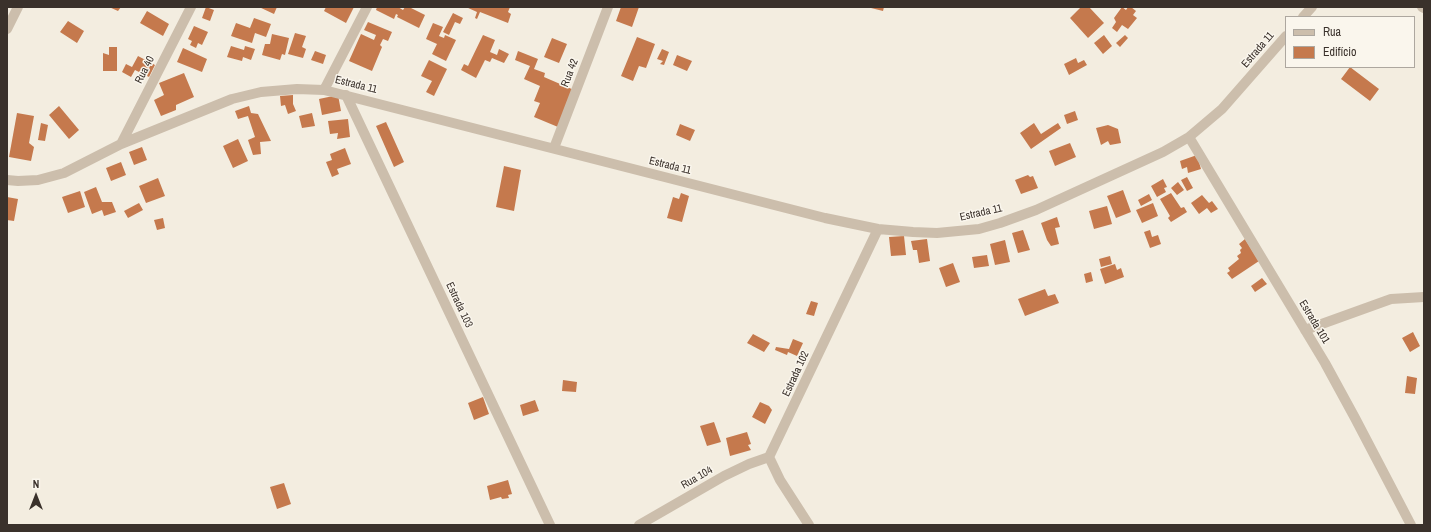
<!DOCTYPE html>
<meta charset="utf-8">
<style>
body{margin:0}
#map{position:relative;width:1431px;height:532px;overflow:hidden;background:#f3ede0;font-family:"Archivo Narrow",sans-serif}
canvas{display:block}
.frame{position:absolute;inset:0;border:8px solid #3a312b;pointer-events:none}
.legend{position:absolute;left:1285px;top:16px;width:130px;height:52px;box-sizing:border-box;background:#faf6ed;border:1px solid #ada79f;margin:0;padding:5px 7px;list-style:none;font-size:12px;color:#3a312b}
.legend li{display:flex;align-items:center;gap:8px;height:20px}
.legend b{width:20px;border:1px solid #ada79f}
.north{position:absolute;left:16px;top:476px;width:40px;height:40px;-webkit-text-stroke:3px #faf6ed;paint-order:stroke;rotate:0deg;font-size:11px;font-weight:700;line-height:16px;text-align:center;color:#3a312b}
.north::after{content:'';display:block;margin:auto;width:14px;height:18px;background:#3a312b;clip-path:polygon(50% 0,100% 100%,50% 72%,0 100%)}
</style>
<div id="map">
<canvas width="1431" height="532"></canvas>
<div class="frame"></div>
<ul class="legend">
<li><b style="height:5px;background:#ccbeac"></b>Rua</li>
<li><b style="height:11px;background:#c5794d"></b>Edifício</li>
</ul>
<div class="north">N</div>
</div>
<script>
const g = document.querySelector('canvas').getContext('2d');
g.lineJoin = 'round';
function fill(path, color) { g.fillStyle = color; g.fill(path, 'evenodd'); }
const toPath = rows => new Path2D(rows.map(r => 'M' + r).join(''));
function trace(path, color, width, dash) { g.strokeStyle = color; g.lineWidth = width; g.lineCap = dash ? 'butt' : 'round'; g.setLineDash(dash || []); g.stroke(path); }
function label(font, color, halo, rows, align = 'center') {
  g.font = font + ' "Archivo Narrow",sans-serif'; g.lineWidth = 3; g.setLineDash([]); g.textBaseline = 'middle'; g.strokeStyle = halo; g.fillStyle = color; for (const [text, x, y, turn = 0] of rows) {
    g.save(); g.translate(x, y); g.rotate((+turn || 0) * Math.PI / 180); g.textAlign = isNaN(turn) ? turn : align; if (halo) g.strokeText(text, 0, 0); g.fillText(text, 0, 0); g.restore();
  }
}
fill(toPath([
 [109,7,121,7,118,11],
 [206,7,214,10,210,21,202,18],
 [259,7,277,7,274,14],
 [326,7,354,7,346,23,324,11],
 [377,7,398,7,403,10,405,7,409,7,425,15,419,28,397,17,398,15,396,14,394,19,376,10],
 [466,7,510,7,508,12,511,14,508,23,480,12,477,19,475,18,477,12],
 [621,7,639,7,632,27,616,21],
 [867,7,884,7,883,11],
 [1081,7,1089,7,1104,23,1088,38,1070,18],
 [1122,7,1126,10,1128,7,1131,7,1136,11,1133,15,1137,18,1128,29,1122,25,1117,32,1112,28,1116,22,1114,18],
 [147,11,169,24,163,36,140,23],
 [453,13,463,18,460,24,455,22,449,35,443,32],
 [254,18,271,24,266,37,255,33,252,43,231,36,236,23,250,28],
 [68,21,84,31,77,43,60,32],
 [368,22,392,32,388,41,383,39,380,45,382,47,372,71,349,61,361,34,374,40,376,35,364,30],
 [433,23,443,27,439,36,444,38,445,35,456,40,446,61,432,54,437,44,426,39],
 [194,26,208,32,202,45,198,43,196,48,190,45,192,41,188,39],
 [295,33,306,36,302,47,306,49,303,58,288,54],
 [272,34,289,38,285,55,282,54,280,60,262,55,265,44,270,44],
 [483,35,495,40,490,52,497,55,499,49,509,54,504,63,492,58,490,62,485,60,476,78,461,70,464,64,468,66],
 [1104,35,1112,46,1103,54,1094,43],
 [1125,35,1128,38,1120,47,1116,43],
 [637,37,655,44,646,68,639,66,633,81,621,76],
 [552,38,567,44,559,63,544,57],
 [231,46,244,50,245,46,255,49,251,60,243,57,242,61,227,57],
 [109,47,117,47,117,71,103,71,103,53,109,55],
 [183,48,207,59,202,72,177,62],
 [662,49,669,52,664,65,660,64,663,61,657,59],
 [315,51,326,55,323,64,311,60],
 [518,51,538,59,534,69,545,73,544,77,574,90,558,127,534,117,540,103,534,101,540,86,524,79,530,66,515,60],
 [677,55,692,61,687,71,673,65],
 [138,56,155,65,149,77,135,70,131,77,122,72,126,64,132,67],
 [1076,58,1078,63,1084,60,1087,65,1069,75,1064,64],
 [429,60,447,69,434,96,426,92,432,81,421,76],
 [1350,67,1379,89,1370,101,1341,79],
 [184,73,194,97,176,105,176,110,161,116,154,100,164,95,159,83],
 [293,95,293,104,296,111,288,114,285,105,281,106,280,96],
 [338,95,341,111,322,115,319,99],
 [59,106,79,130,69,139,49,115],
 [249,106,251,113,258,114,271,141,260,142,261,154,253,155,248,140,255,137,248,116,238,119,235,111],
 [1075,111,1078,120,1067,124,1064,115],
 [17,113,34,116,29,143,34,147,31,161,9,157],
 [312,113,315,126,302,128,299,116],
 [348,119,350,137,337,139,338,133,330,134,328,121],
 [386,122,404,162,394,167,376,126],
 [41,123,48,125,45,141,38,140],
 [1034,123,1041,134,1058,123,1061,128,1031,149,1020,133],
 [680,124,695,130,690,141,676,135],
 [1108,125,1118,129,1121,143,1110,145,1108,141,1101,145,1096,128],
 [238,139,248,161,233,168,223,146],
 [1070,143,1076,157,1055,166,1049,151],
 [142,147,147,160,134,165,129,152],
 [345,148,351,164,337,169,339,174,332,177,326,162,332,160,330,154],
 [1197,155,1201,169,1188,173,1187,167,1182,169,1180,161],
 [121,162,126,175,111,181,106,168],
 [504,166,521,170,514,211,496,207],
 [1028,175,1030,177,1033,176,1038,188,1021,194,1015,180],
 [1187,177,1193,188,1187,191,1181,180],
 [158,178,165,196,146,203,139,186],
 [1163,179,1167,187,1164,188,1166,192,1157,197,1151,186],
 [1178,182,1184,190,1177,195,1171,188],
 [96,187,102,202,112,202,116,212,104,216,102,210,92,214,84,192],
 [1123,190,1131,212,1116,218,1107,196],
 [80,191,85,207,68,213,62,197],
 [681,193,689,196,682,222,667,218,673,197,679,199],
 [1171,193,1181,208,1184,207,1187,212,1171,222,1168,218,1170,216,1160,199],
 [1149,194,1152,200,1141,206,1138,200],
 [1202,195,1209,203,1212,201,1218,209,1211,213,1207,208,1199,214,1191,203],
 [7,197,18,199,14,221,7,220],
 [139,203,143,210,128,218,124,211],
 [1153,203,1158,216,1142,223,1136,210],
 [1107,206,1112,224,1094,229,1089,211],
 [1057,217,1060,227,1055,228,1059,244,1051,246,1047,240,1041,223],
 [163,218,165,228,157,230,154,220],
 [1023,230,1030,250,1018,253,1012,233],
 [1150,230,1152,237,1158,235,1161,244,1150,248,1144,232],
 [904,236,906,255,891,256,889,237],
 [927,239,930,261,919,263,917,250,913,250,911,241],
 [1245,239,1259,261,1232,279,1227,273,1230,271,1228,268,1239,259,1237,256,1241,253,1240,250,1242,248,1239,244],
 [1005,240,1010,262,995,265,990,244],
 [987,255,989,266,974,268,972,257],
 [1110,256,1112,264,1101,267,1099,259],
 [953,263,960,282,946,287,939,268],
 [1115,264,1117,270,1121,268,1124,277,1105,284,1100,269],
 [1091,272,1093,281,1086,283,1084,274],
 [1262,278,1267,284,1255,292,1251,286],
 [1045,289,1048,296,1055,294,1059,303,1025,316,1018,299],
 [811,301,818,303,814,316,806,314],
 [1413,332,1420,346,1410,352,1402,338],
 [753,334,770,343,764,352,747,343],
 [793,339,803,343,797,356,788,352,787,355,775,350,776,347,789,349],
 [1407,376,1417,378,1415,394,1405,393],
 [563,380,577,382,576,392,562,391],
 [483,397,489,414,474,420,468,403],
 [535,400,539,411,523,416,520,405],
 [760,402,769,406,772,410,765,424,752,417],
 [714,422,721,442,707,446,700,426],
 [747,432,751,444,748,445,751,450,730,456,726,438],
 [508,480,512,494,508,495,509,498,502,499,501,497,490,500,487,486],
 [284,483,291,504,277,509,270,487]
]), '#c5794d');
trace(toPath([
 [1422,7,1424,8],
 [1303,17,1312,7],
 [7,29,18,7],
 [324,90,367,7],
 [346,95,550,525],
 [1189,137,1325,363,1355,418,1411,525],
 [121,144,191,7],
 [554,148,608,7],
 [7,180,18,181,38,180,64,173,121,144,232,99,261,92,297,89,324,90,825,218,878,229,913,232,937,233,979,229,1000,223,1036,210,1163,152,1189,137,1222,109,1286,36],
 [1305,330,1391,299,1424,297],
 [769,457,878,229],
 [769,457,780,480,809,525],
 [639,525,724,476,749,464,769,457]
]), '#ccbeac', 10);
label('11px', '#3a312b', '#faf6ed', [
 ["Estrada 11",1258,50,-49],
 ["Rua 40",145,70,-63],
 ["Rua 42",570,73,-69],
 ["Estrada 11",356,85,14],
 ["Estrada 11",670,166,14],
 ["Estrada 11",981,213,-13],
 ["Estrada 103",459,305,65],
 ["Estrada 101",1314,322,59],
 ["Estrada 102",796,374,-65],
 ["Rua 104",697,478,-30]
]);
</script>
